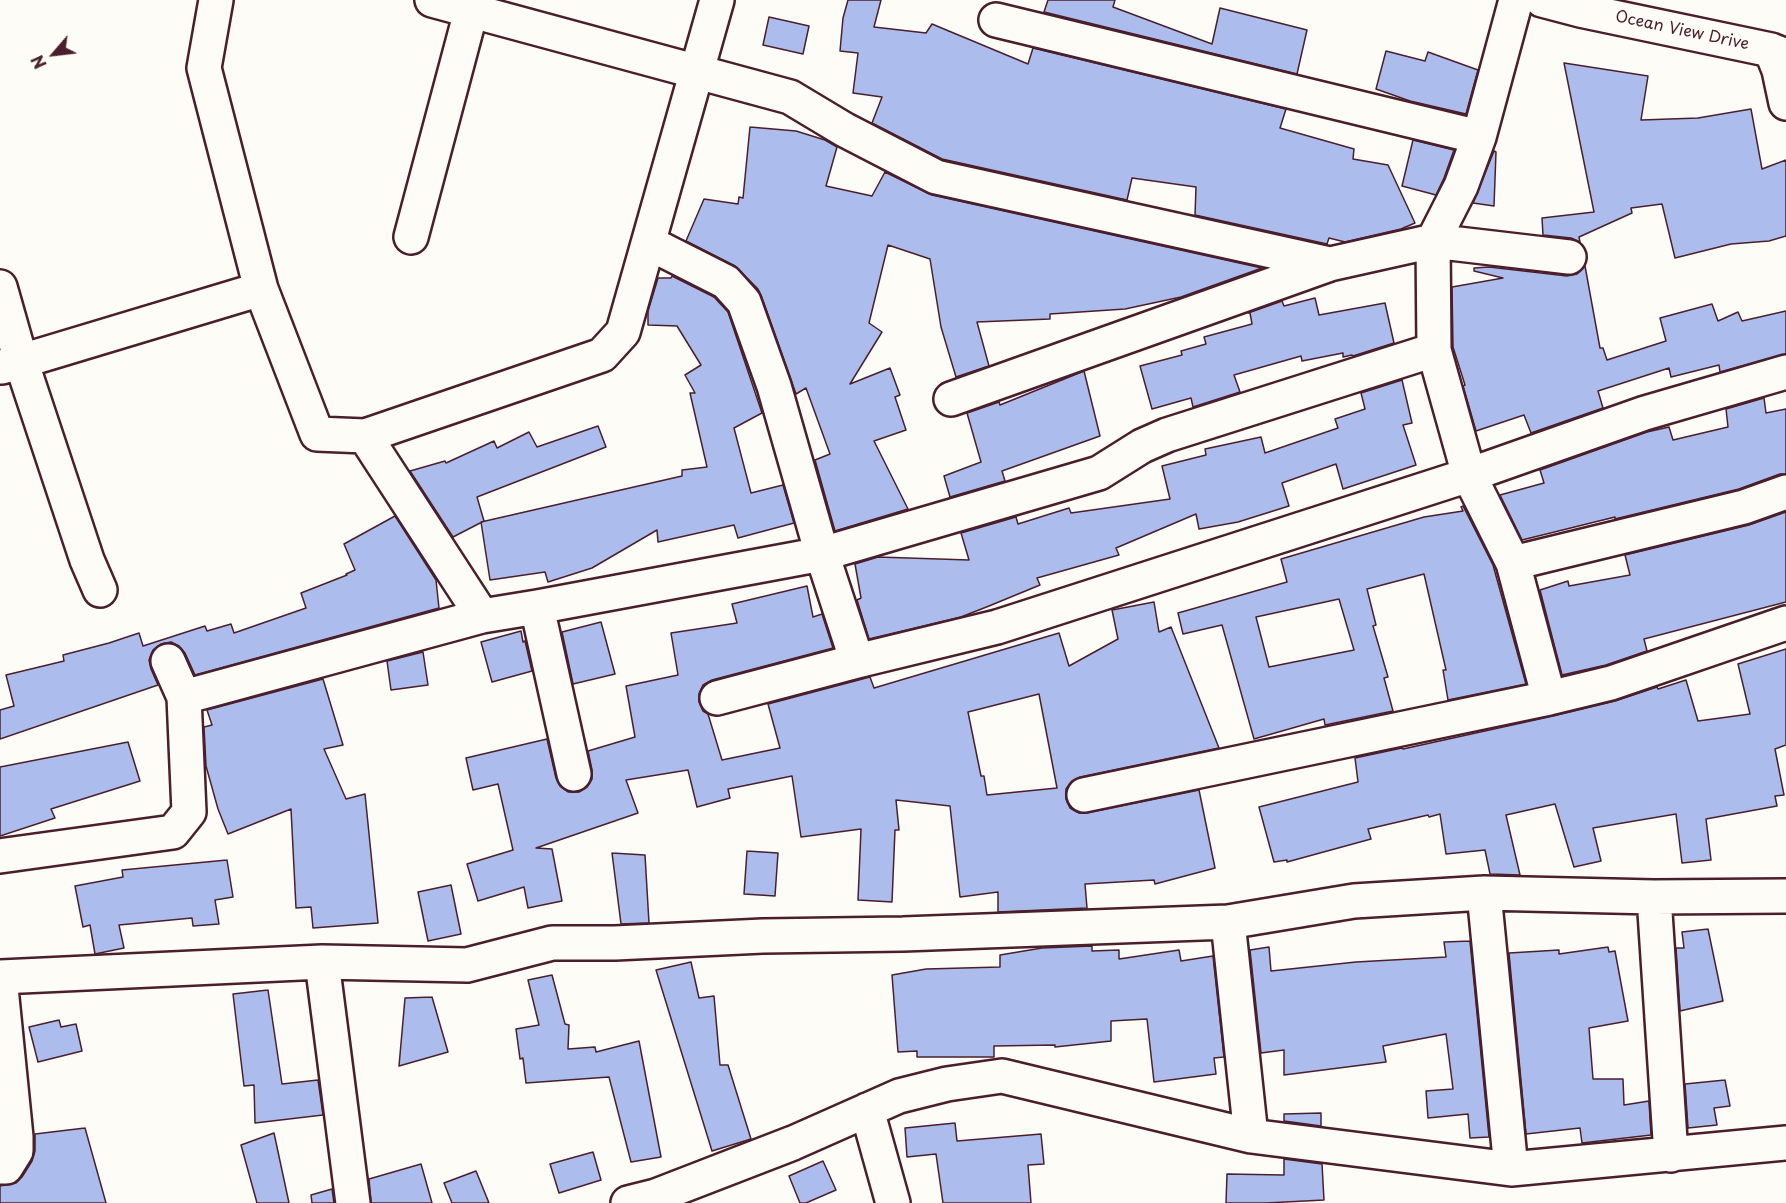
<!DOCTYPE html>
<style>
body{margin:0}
#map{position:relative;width:1786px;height:1203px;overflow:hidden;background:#fdfcf7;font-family:"Playpen Sans",sans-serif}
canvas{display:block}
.north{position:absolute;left:24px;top:24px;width:60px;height:60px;-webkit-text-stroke:4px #fdfcf7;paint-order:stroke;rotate:242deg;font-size:16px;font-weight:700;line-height:24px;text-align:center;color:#4a1f2b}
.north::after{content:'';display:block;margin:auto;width:21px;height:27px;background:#4a1f2b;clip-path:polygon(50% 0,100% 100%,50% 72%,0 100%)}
</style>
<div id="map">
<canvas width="1786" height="1203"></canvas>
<div class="north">N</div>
</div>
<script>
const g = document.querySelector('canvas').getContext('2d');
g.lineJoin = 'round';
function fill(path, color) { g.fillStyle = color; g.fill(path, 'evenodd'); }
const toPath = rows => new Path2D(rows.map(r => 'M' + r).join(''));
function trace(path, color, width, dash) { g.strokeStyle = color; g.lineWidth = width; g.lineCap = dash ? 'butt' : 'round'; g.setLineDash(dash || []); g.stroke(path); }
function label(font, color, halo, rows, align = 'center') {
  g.font = font + ' "Playpen Sans",sans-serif'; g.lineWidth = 6; g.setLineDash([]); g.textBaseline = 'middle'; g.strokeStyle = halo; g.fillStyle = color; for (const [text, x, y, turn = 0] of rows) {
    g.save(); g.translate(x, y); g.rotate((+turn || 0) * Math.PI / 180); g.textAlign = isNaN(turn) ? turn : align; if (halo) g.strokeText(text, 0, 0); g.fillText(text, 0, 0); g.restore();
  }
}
const building = toPath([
 [848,0,881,0,874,27,926,33,932,24,1028,64,1033,48,1286,109,1280,128,1354,149,1353,159,1388,165,1415,223,1401,229,1345,242,1329,238,1327,244,1195,215,1196,187,1132,178,1127,200,942,159,872,123,882,97,853,93,858,53,840,51,843,18,848,0],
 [1048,0,1115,0,1113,7,1212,44,1220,8,1307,30,1297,74,1044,12,1048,0],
 [769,17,809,26,803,54,763,45,769,17],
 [1386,51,1425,61,1428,52,1478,70,1466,114,1410,101,1376,89,1386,51],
 [1564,63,1648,76,1641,120,1698,118,1751,109,1762,169,1786,160,1786,236,1769,241,1731,244,1675,258,1662,204,1631,208,1632,213,1579,237,1580,242,1571,238,1543,235,1542,218,1594,212,1564,63],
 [750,127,796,131,825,140,837,147,826,186,872,196,885,172,932,195,1262,268,1181,297,1125,309,1050,314,1050,319,977,322,989,366,956,377,941,327,930,259,888,245,869,323,882,332,850,384,890,368,900,395,895,397,906,430,874,441,908,509,835,531,815,460,830,454,806,388,796,394,761,295,758,289,735,266,686,241,704,199,738,204,739,197,743,198,750,127],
 [1413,140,1454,150,1444,178,1436,195,1402,186,1413,140],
 [1494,151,1496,152,1494,206,1473,203,1494,151],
 [1585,266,1600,348,1603,348,1607,360,1666,341,1660,318,1712,304,1718,321,1738,312,1742,321,1786,311,1786,354,1720,372,1719,365,1671,377,1669,368,1598,391,1603,408,1531,433,1524,415,1476,431,1463,386,1465,385,1453,347,1452,287,1503,278,1474,271,1474,268,1489,267,1567,276,1577,274,1585,266],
 [672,276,714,297,728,312,762,413,734,428,751,493,783,485,794,523,738,538,734,525,658,542,657,530,592,568,548,582,545,572,490,580,481,522,682,476,682,470,707,467,690,393,695,393,685,375,701,365,677,326,648,325,648,311,658,278,671,278,672,276],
 [1315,298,1319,315,1385,303,1394,343,1353,356,1352,355,1343,357,1343,353,1302,361,1301,356,1234,375,1240,392,1193,407,1191,398,1152,409,1140,366,1182,355,1181,351,1206,344,1204,337,1252,324,1250,313,1248,313,1282,301,1284,306,1315,298],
 [1084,371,1100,436,1002,471,1005,481,950,497,944,476,981,462,967,413,999,402,1000,405,1084,371],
 [1402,380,1412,423,1403,425,1416,465,1343,489,1336,464,1282,483,1289,506,1238,522,1199,529,1196,514,1116,548,1119,555,1037,578,1040,585,989,606,961,617,869,639,857,600,861,598,855,564,878,557,969,560,961,533,1016,517,1018,524,1069,508,1071,513,1170,499,1162,466,1206,455,1205,449,1261,437,1265,453,1338,428,1335,419,1365,409,1361,393,1402,380],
 [1764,398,1766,413,1786,409,1786,474,1780,474,1739,489,1615,519,1615,517,1522,540,1500,495,1544,483,1540,470,1647,432,1669,427,1673,440,1728,427,1726,409,1764,398],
 [598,426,606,447,477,497,484,521,453,537,410,471,445,461,446,463,494,441,497,448,529,432,537,447,598,426],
 [1463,506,1493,565,1526,684,1448,700,1443,670,1446,670,1424,574,1367,589,1376,625,1373,626,1388,677,1384,678,1393,711,1325,725,1324,719,1254,739,1222,625,1183,634,1178,613,1287,582,1281,559,1424,517,1463,511,1461,507,1463,506],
 [1339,599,1354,650,1269,667,1256,617,1339,599],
 [1786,512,1786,602,1644,639,1647,651,1606,665,1562,675,1540,590,1568,581,1569,586,1630,575,1625,555,1749,525,1786,512],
 [395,516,436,580,439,608,195,675,185,653,179,646,171,642,161,644,153,650,149,660,151,669,158,685,0,739,0,710,14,706,6,675,64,661,63,655,109,643,139,633,143,646,205,626,207,631,231,624,234,633,306,608,301,593,347,575,346,574,355,570,344,544,395,516],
 [807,586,813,617,822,614,833,648,712,680,703,685,699,694,699,702,703,711,708,714,722,760,780,748,768,704,870,677,874,688,1059,633,1069,666,1118,639,1112,610,1154,602,1159,632,1171,627,1219,748,1080,777,1072,781,1066,789,1066,799,1070,808,1079,813,1087,813,1199,790,1215,868,1155,884,1154,880,1085,884,1087,908,998,912,998,892,960,897,950,806,896,800,899,830,895,830,892,902,858,900,861,829,801,837,792,776,728,789,730,798,697,807,688,770,626,780,638,813,536,848,552,849,562,901,528,908,524,887,478,901,467,864,513,850,498,784,473,790,466,758,547,739,556,778,560,786,568,792,579,792,587,787,592,779,592,770,588,751,635,737,626,686,678,675,671,633,737,623,732,604,807,586],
 [1039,694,1057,788,987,795,984,776,981,776,968,712,1039,694],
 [601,622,615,674,573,684,562,632,601,622],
 [521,631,523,642,525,641,532,671,492,682,481,642,521,631],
 [1786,649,1786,745,1775,749,1784,795,1775,796,1777,806,1706,819,1711,860,1682,863,1676,814,1593,828,1601,861,1574,867,1555,804,1506,815,1520,875,1490,874,1485,850,1446,854,1440,814,1429,817,1428,815,1368,829,1371,839,1287,862,1287,860,1274,862,1259,807,1358,782,1355,758,1402,748,1403,749,1553,716,1615,701,1657,687,1658,689,1686,680,1698,721,1750,714,1738,664,1786,649],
 [423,652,428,685,391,690,387,661,423,652],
 [323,679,343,745,324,749,346,799,365,794,378,923,313,928,311,907,296,908,291,809,228,834,218,809,206,766,204,727,212,725,207,710,323,679],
 [128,742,140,781,51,809,55,818,0,836,0,767,128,742],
 [747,851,778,853,775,896,744,894,747,851],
 [612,853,645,855,649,923,621,924,612,853],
 [227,860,233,897,215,900,219,924,193,926,192,918,119,925,124,948,95,954,90,925,83,927,75,886,123,877,122,870,227,860],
 [451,885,461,934,428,941,418,892,451,885],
 [1708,929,1723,1001,1680,1011,1676,948,1684,948,1682,932,1708,929],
 [1470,941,1489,1137,1470,1138,1468,1114,1428,1118,1426,1091,1453,1089,1446,1034,1383,1046,1386,1062,1284,1075,1284,1050,1261,1053,1250,950,1269,947,1271,971,1356,962,1446,957,1444,942,1470,941],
 [1092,946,1092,951,1119,950,1119,959,1179,950,1181,961,1213,956,1224,1057,1214,1058,1216,1074,1154,1082,1147,1019,1111,1021,1111,1041,1055,1047,1055,1045,994,1046,994,1057,917,1057,917,1051,898,1052,892,975,926,969,1000,967,1000,955,1042,948,1092,946],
 [1608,947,1609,952,1615,951,1628,1021,1589,1028,1593,1079,1623,1079,1624,1105,1649,1101,1651,1135,1582,1143,1580,1128,1526,1134,1509,953,1559,950,1559,954,1608,947],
 [691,962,699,998,714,996,720,1065,728,1065,751,1139,712,1151,656,970,691,962],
 [552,975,565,1024,569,1025,568,1049,595,1047,596,1052,639,1041,661,1157,631,1162,609,1077,526,1083,523,1058,520,1059,516,1029,539,1025,528,980,552,975],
 [268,990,282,1084,318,1080,323,1115,255,1123,254,1085,244,1086,233,994,268,990],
 [432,997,448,1052,399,1066,405,998,432,997],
 [59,1020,61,1027,76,1024,82,1051,38,1062,29,1027,59,1020],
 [1725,1080,1730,1106,1714,1108,1717,1125,1688,1128,1685,1084,1725,1080],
 [1321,1113,1321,1126,1284,1121,1284,1114,1321,1113],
 [955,1123,957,1141,1041,1134,1044,1164,1028,1165,1031,1203,943,1203,936,1154,907,1157,905,1128,955,1123],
 [85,1128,106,1203,0,1203,0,1186,16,1183,22,1177,32,1161,35,1151,35,1134,85,1128],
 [274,1133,289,1203,257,1203,241,1145,274,1133],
 [593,1152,601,1180,559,1193,550,1164,593,1152],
 [1284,1159,1322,1164,1324,1200,1266,1203,1226,1203,1227,1174,1284,1175,1284,1159],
 [823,1161,836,1190,806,1203,800,1203,789,1176,823,1161],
 [421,1164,432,1203,371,1203,369,1179,421,1164],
 [476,1171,489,1203,452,1203,444,1183,476,1171],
 [332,1189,334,1203,312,1203,311,1195,332,1189]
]);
fill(building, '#acbcec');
trace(building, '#4a1f2b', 1.5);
const minor = toPath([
 [216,0,204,68,261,289,317,434,365,436,602,355,623,332,717,0],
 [432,0,790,97,845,130,936,177,1330,264],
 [1516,0,1479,137,1461,186,1433,241,1434,350,1469,475,1513,563,1549,698],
 [1542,0,1580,10,1771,50,1786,56],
 [996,20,1479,137],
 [1771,50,1779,70,1786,103],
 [411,237,474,0],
 [649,243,726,282,744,302,774,386,822,554,857,661],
 [0,287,21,361,87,560,100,590],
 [2,367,261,289],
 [951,399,1330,264,1433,241,1569,257],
 [365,436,482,616],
 [1513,563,1744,507,1786,492],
 [537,607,574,774],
 [184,697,482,616,537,607,822,554,1099,473,1142,446,1167,435,1434,350],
 [717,698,857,661,997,627,1469,475,1645,413,1786,372],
 [1084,795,1549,698,1611,683,1786,623],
 [0,856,173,832,189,812,184,697,168,661],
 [1484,893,1511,1169],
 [1654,897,1671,1155],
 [1228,922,1354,901,1484,893,1654,897,1786,896],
 [322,962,353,1203],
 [0,977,322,962,467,965,552,943,615,943,763,936,903,934,1228,922,1251,1136],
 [0,978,16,1137,16,1151,6,1167,0,1167],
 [867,1110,893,1203],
 [628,1203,656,1196,793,1143,899,1096,947,1084,1002,1076,1251,1136,1511,1169,1786,1143]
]);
trace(minor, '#4a1f2b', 38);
trace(minor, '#fdfcf7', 33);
label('16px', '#4a1f2b', '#fdfcf7', [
 ["Ocean View Drive",1682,31,12]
]);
</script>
